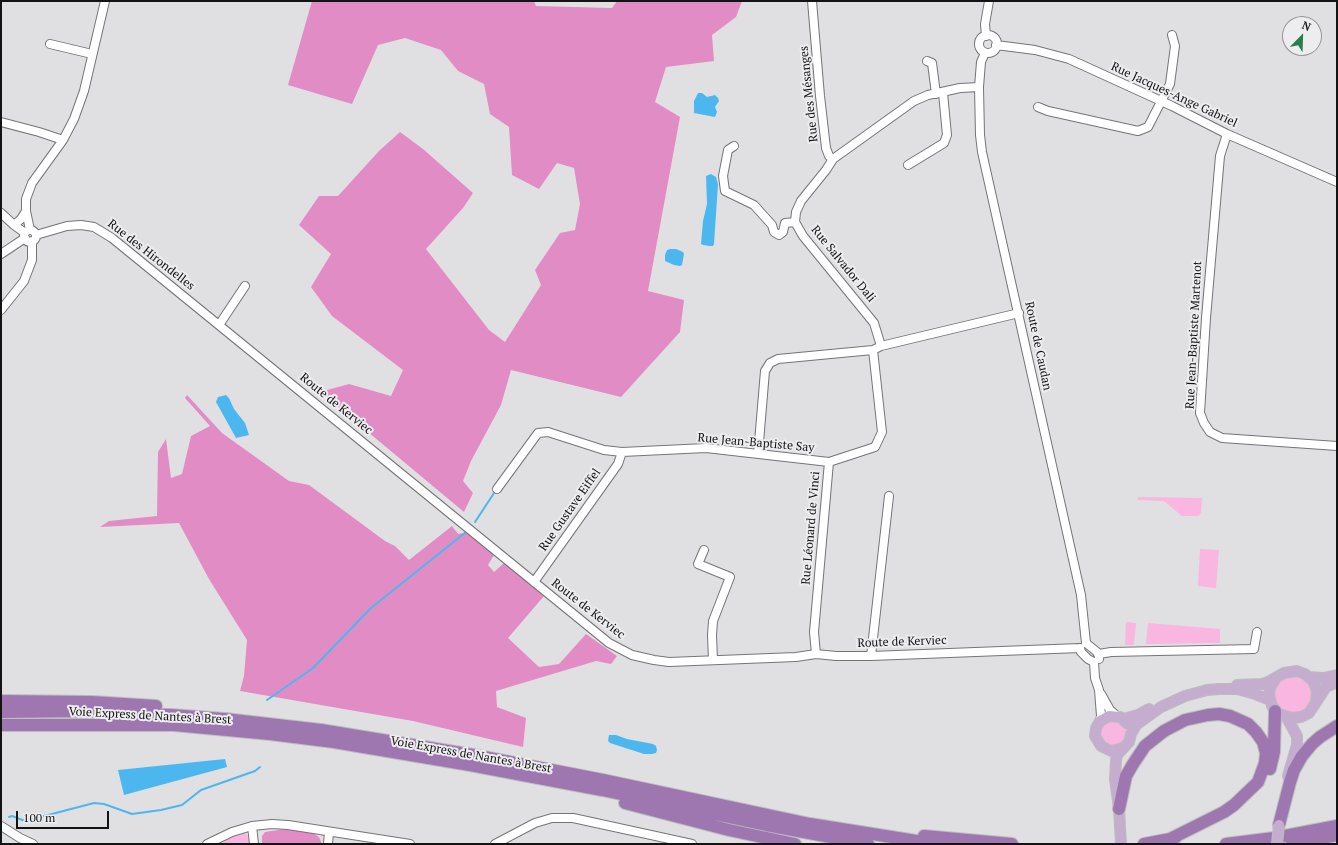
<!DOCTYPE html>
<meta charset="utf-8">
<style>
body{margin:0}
#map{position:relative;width:1338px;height:845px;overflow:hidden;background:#e0e0e3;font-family:"PT Serif",serif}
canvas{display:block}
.frame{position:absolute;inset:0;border:2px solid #131314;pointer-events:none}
.north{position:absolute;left:1282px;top:16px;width:40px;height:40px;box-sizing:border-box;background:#ededf0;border:1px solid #969698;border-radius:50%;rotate:23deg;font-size:11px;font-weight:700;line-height:16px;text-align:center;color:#131314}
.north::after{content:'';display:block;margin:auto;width:14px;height:18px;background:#297d4f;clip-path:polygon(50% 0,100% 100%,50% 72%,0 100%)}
.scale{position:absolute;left:16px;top:811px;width:93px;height:18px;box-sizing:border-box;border:2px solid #131314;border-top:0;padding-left:5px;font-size:12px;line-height:14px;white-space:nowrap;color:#131314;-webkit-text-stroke:3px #ededf0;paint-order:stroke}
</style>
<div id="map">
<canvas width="1338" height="845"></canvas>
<div class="frame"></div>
<div class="north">N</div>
<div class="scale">100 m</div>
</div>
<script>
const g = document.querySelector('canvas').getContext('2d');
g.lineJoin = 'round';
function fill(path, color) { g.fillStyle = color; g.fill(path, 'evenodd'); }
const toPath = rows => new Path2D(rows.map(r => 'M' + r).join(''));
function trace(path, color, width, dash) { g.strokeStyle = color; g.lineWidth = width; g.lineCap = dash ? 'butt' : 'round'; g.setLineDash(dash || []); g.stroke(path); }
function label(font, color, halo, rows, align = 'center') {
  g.font = font + ' "PT Serif",serif'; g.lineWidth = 4; g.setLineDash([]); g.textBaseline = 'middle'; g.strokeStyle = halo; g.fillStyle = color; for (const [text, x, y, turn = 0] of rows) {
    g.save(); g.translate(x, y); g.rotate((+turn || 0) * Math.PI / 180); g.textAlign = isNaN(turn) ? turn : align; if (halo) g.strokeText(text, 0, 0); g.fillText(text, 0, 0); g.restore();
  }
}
fill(toPath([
 [1138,497,1202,498,1201,512,1199,516,1182,516,1164,501,1138,500],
 [1200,549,1219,550,1216,588,1198,586],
 [1126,622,1136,623,1134,645,1125,645],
 [1148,623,1220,629,1220,643,1146,644],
 '1274 695a19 19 0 1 1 38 0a19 19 0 1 1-38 0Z',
 '1100 733a13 13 0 1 1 26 0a13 13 0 1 1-26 0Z',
 [242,833,246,834,250,839,250,844,221,844,230,838]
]), '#f8b6e0');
fill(toPath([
 [312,1,534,1,536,6,612,8,617,1,742,1,736,17,712,35,714,61,666,67,655,102,680,117,648,291,684,300,680,332,621,397,511,370,501,405,471,461,463,481,473,493,464,512,320,392,349,384,391,396,403,370,332,316,311,287,331,254,299,225,319,196,338,196,379,151,400,132,423,149,473,193,463,208,426,249,489,330,505,342,541,285,535,270,560,233,575,230,580,204,574,168,557,163,539,189,512,175,509,127,490,114,484,84,458,71,441,50,405,38,378,45,352,104,288,85],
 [187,395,222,433,289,481,309,485,385,541,395,546,409,560,452,526,458,534,469,532,494,555,488,565,494,572,504,563,544,596,508,638,539,667,559,664,586,634,617,656,611,664,596,661,496,691,497,707,526,718,523,747,413,721,240,691,244,676,247,640,209,579,179,523,100,527,109,521,157,516,158,452,166,439,171,478,182,474,191,436,210,426,185,398],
 [285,829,311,832,319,837,322,844,262,844,262,836,265,832]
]), '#e28cc5');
fill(toPath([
 [698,93,702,93,707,97,715,95,718,98,719,101,715,107,717,112,715,117,694,113,694,101],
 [711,174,716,177,718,184,714,244,713,246,710,246,703,245,701,244,703,221,707,204,706,176],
 [670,249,676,249,683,252,684,254,682,265,680,266,674,265,665,261,665,255,667,250],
 [226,395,229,398,234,409,245,423,249,435,236,438,216,402,218,397],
 [609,735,616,735,627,739,653,744,656,746,657,750,656,753,652,754,644,754,610,743,608,741],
 [225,759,227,767,124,795,118,770]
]), '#4cb7ef');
trace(toPath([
 [475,522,496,490],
 [267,700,313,668,371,608,466,532],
 [9,817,12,816,25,821,94,803,104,804,132,814,161,810,182,805,201,790,255,771,260,767]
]), '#4cb7ef', 2);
const minor = toPath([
 [812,1,820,96,826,148,829,156,833,159,914,101,928,95,960,88,979,87],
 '979 44a9 9 0 1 1 18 0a9 9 0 1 1-18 0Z',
 [986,36,985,24,989,1],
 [50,44,92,54],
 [996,45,1035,50,1069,59,1172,106,1227,134,1337,182],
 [985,53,981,62,979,87,980,135,982,152,1081,595,1086,643],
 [927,61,932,63,936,94],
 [1038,107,1048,111,1138,131,1148,127,1170,84,1175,46,1172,35],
 [1,122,39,132,63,140],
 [1227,134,1220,156,1206,318,1200,413,1204,423,1210,432,1222,438,1337,446],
 [734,146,728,150,723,176,725,191,754,205,772,225,774,232,779,235,783,232,785,223,795,222],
 [833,159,826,170,801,201,796,212,795,222,803,236,874,323,881,346],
 [908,165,944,143,947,135,943,93],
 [1,213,14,225,25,233],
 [14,225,21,219,26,211],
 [30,230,26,211,26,199,32,183,63,140,74,119,84,91,105,1],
 '24 236a6 6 0 1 1 12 0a6 6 0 1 1-12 0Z',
 [36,235,67,226,81,225,94,227,112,238,609,643,632,655,654,660,669,662,796,657,816,654,836,656,871,656,1080,648],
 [1,254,25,238],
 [1,310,24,281,32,260,32,241],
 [219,325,245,286],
 [758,454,765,371,770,363,778,359,873,350],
 [497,489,538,433,548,432,604,450,622,452,706,448,829,462],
 [704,550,698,564,730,577,713,621,712,635,713,660],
 [534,582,618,464,622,452],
 [1086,643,1097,652,1099,656,1099,659],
 [1080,648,1081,652,1088,659,1094,662],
 [816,654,814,632,829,462,875,447,882,432,873,350,881,346,1019,313],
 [1099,654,1111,652,1254,649,1257,632],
 [871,656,889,496],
 [1094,662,1095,678,1099,690,1101,716,1100,721],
 [1101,694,1110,710,1117,716],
 [1,826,20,838,33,844],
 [252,826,254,844],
 [207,844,232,832,252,826,272,824,288,825,410,844],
 [328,844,329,832],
 [495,844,535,823,552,818,573,818,692,844]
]);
const major = toPath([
 [1309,677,1323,678,1337,675],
 [1276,678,1270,688,1269,694,1272,706,1279,714,1292,718,1301,717,1309,713,1326,687,1337,682],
 [1237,685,1262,684,1268,682,1284,673,1297,671,1305,674,1313,681,1317,691,1316,701],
 [1287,718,1297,736,1297,745,1288,776],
 [1123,719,1138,715,1149,709],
 [1123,748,1111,751,1101,746,1095,736,1096,728,1100,721,1109,716,1120,717,1128,724],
 [1121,844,1119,809,1115,779,1116,760,1117,755,1129,742,1131,734,1136,725,1161,707,1185,696,1207,690,1219,689,1237,689,1252,693,1270,700]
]);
const highway = toPath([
 [1,701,92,702,156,706],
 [1,712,80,711,171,715,225,719,321,730,479,756,603,780,810,824,935,844],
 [1,725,174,725,270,734,334,742,470,765,602,790,766,825,868,844],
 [1270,769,1274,752,1275,711],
 [625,803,729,830,795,844],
 [1119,809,1126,776,1133,764,1145,746,1164,731,1185,720,1208,715,1219,714,1230,716,1248,724,1256,732,1263,742,1266,753,1265,763,1258,782,1234,805,1224,812,1170,839],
 [1279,825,1290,782,1294,770,1302,756,1312,744,1320,737,1337,726],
 [924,836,1012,844],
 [1144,844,1170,839,1176,837],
 [1226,844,1274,838,1337,826],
 [1292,844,1337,835]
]);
trace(minor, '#757578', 10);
trace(major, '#bdbdbd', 12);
trace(highway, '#bdbdbd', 14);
trace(minor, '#fff', 8);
trace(major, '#c5add0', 10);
trace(highway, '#9e77b1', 12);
const majorBridge = toPath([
 [1277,844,1279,825]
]);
trace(majorBridge, '#bdbdbd', 12, []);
trace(majorBridge, '#c5add0', 10);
label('12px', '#131314', '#ededf0', [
 ["Rue des Mésanges",809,94,-96],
 ["Rue Jacques-Ange Gabriel",1174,95,25],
 ["Rue des Hirondelles",151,255,38],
 ["Rue Salvador Dali",843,264,51],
 ["Rue Jean-Baptiste Martenot",1194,335,-87],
 ["Route de Caudan",1038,346,78],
 ["Route de Kerviec",336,404,39],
 ["Rue Jean-Baptiste Say",756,443,5],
 ["Rue Gustave Eiffel",570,510,-55],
 ["Rue Léonard de Vinci",811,528,-85],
 ["Route de Kerviec",588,609,38],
 ["Route de Kerviec",902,642,-2],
 ["Voie Express de Nantes à Brest",150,716,3],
 ["Voie Express de Nantes à Brest",471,755,10]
]);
</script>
